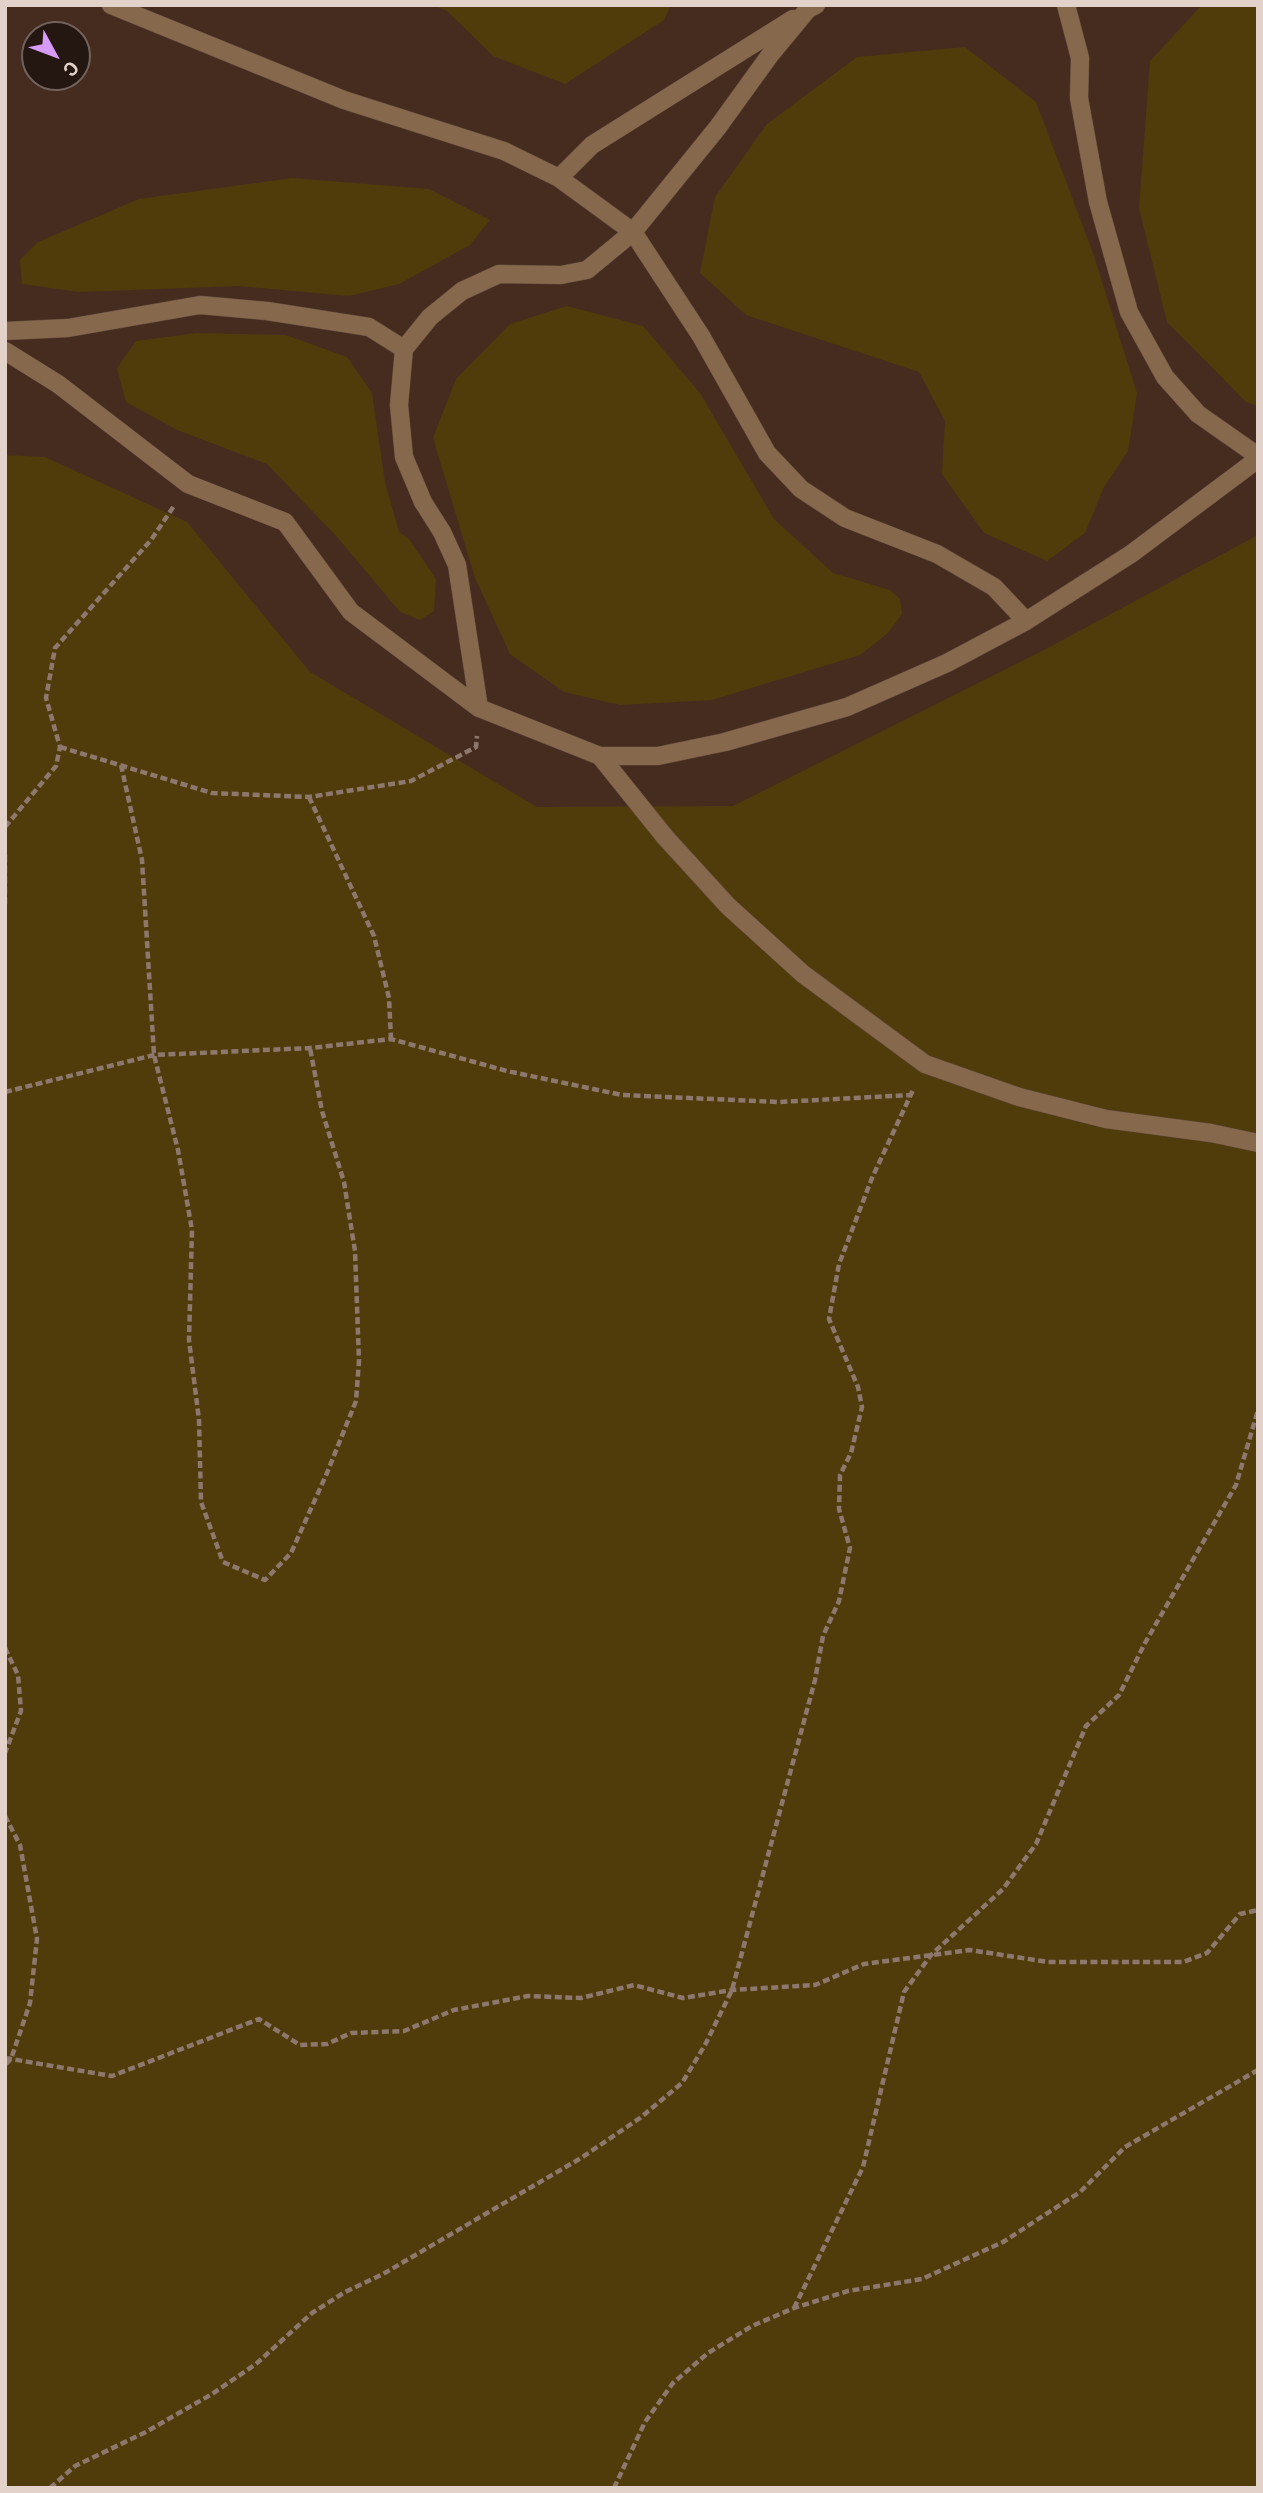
<!DOCTYPE html>
<meta charset="utf-8">
<style>
body{margin:0}
#map{position:relative;width:1263px;height:2493px;overflow:hidden;background:#462c1f;font-family:Roboto,sans-serif}
canvas{display:block}
.frame{position:absolute;inset:0;border:7px solid #e3d2ca;pointer-events:none}
.north{position:absolute;left:21px;top:21px;width:70px;height:70px;box-sizing:border-box;background:#241712;border:2px solid #70625c;border-radius:50%;rotate:131deg;font-size:19px;font-weight:700;line-height:28px;text-align:center;color:#e3d2ca}
.north::after{content:'';display:block;margin:auto;width:24px;height:32px;background:#d89af8;clip-path:polygon(50% 0,100% 100%,50% 72%,0 100%)}
</style>
<div id="map">
<canvas width="1263" height="2493"></canvas>
<div class="frame"></div>
<div class="north">С</div>
</div>
<script>
const g = document.querySelector('canvas').getContext('2d');
g.lineJoin = 'round';
function fill(path, color) { g.fillStyle = color; g.fill(path, 'evenodd'); }
const toPath = rows => new Path2D(rows.map(r => 'M' + r).join(''));
function trace(path, color, width, dash) { g.strokeStyle = color; g.lineWidth = width; g.lineCap = dash ? 'butt' : 'round'; g.setLineDash(dash || []); g.stroke(path); }
fill(toPath([
 [433,5,671,5,664,20,565,84,493,56,447,11],
 [1202,5,1258,5,1258,406,1246,402,1167,322,1139,208,1150,61],
 [965,47,1036,102,1093,253,1137,393,1128,451,1104,487,1085,533,1047,561,984,533,942,474,945,421,919,372,746,315,700,273,715,197,767,124,857,57],
 [292,178,429,189,490,220,470,245,399,284,349,296,238,286,79,292,22,284,20,260,38,242,139,199],
 [567,306,643,326,700,393,774,519,833,573,890,590,900,599,902,614,888,633,860,655,712,700,620,705,564,692,510,654,475,578,433,438,456,379,510,324],
 [196,333,286,335,347,357,372,393,385,482,399,532,409,539,436,579,434,611,420,620,400,612,338,538,267,464,177,430,126,402,117,368,136,341],
 [5,455,45,457,187,522,310,672,537,807,733,806,1044,650,1258,535,1258,2488,5,2488]
]), '#503b0b');
const minor = toPath([
 [111,5,344,100,504,151,559,178,633,232,718,127,770,55,808,9,816,5],
 [1066,5,1080,58,1079,98,1098,202,1129,312,1165,377,1198,414,1258,456],
 [559,178,592,145,793,19],
 [5,331,68,328,200,305,267,311,369,327,404,349],
 [5,351,58,384,188,484,285,522,351,612,479,708,600,756,665,837,728,906,803,974,925,1064,1019,1097,1106,1119,1211,1133,1258,1143],
 [479,708,457,565,442,532,423,502,404,457,399,405,404,349,430,317,462,291,499,274,561,275,587,270,633,232,701,336,767,453,801,489,845,518,937,554,994,587,1026,621],
 [600,756,658,756,725,742,847,707,947,663,1026,621,1131,554,1258,459]
]);
trace(minor, '#624a3e', 19);
trace(toPath([
 [60,747,212,793,309,797,411,781,476,747,477,736],
 [121,765,142,860,154,1055,178,1150,192,1230,189,1340,199,1420,201,1502,223,1562,265,1580,291,1553,327,1473,356,1401,359,1361,355,1251,344,1182,322,1111,310,1048],
 [309,797,374,936,389,998,391,1039],
 [5,827,56,766,60,747,46,698,55,648,151,540,174,506],
 [5,855,5,906],
 [5,1092,154,1055,310,1048,391,1039,507,1071,622,1095,779,1102,911,1095],
 [5,1648,18,1675,21,1711,5,1753],
 [5,1816,20,1845,37,1939,30,2003,11,2059,5,2065],
 [5,2058,112,2076,259,2019,300,2045,327,2044,351,2033,404,2031,454,2010,528,1996,581,1998,634,1985,683,1998,732,1990,815,1985,864,1964,970,1950,1048,1962,1183,1962,1207,1953,1240,1914,1258,1910],
 [794,2308,863,2167,904,1992,931,1955,1003,1889,1036,1844,1086,1726,1119,1695,1145,1643,1236,1485,1258,1410],
 [50,2488,75,2466,146,2432,212,2394,256,2364,312,2313,345,2292,383,2274,581,2158,640,2118,682,2083,705,2045,732,1990,815,1680,823,1636,839,1601,850,1548,839,1509,840,1475,851,1453,862,1407,858,1387,829,1319,839,1264,872,1178,913,1090],
 [614,2488,645,2422,673,2383,708,2353,752,2326,794,2308,848,2291,922,2279,1003,2242,1080,2192,1125,2147,1258,2070]
]), '#8e786e', 4.5, [7, 3.5]);
trace(minor, '#86684c', 18);
</script>
